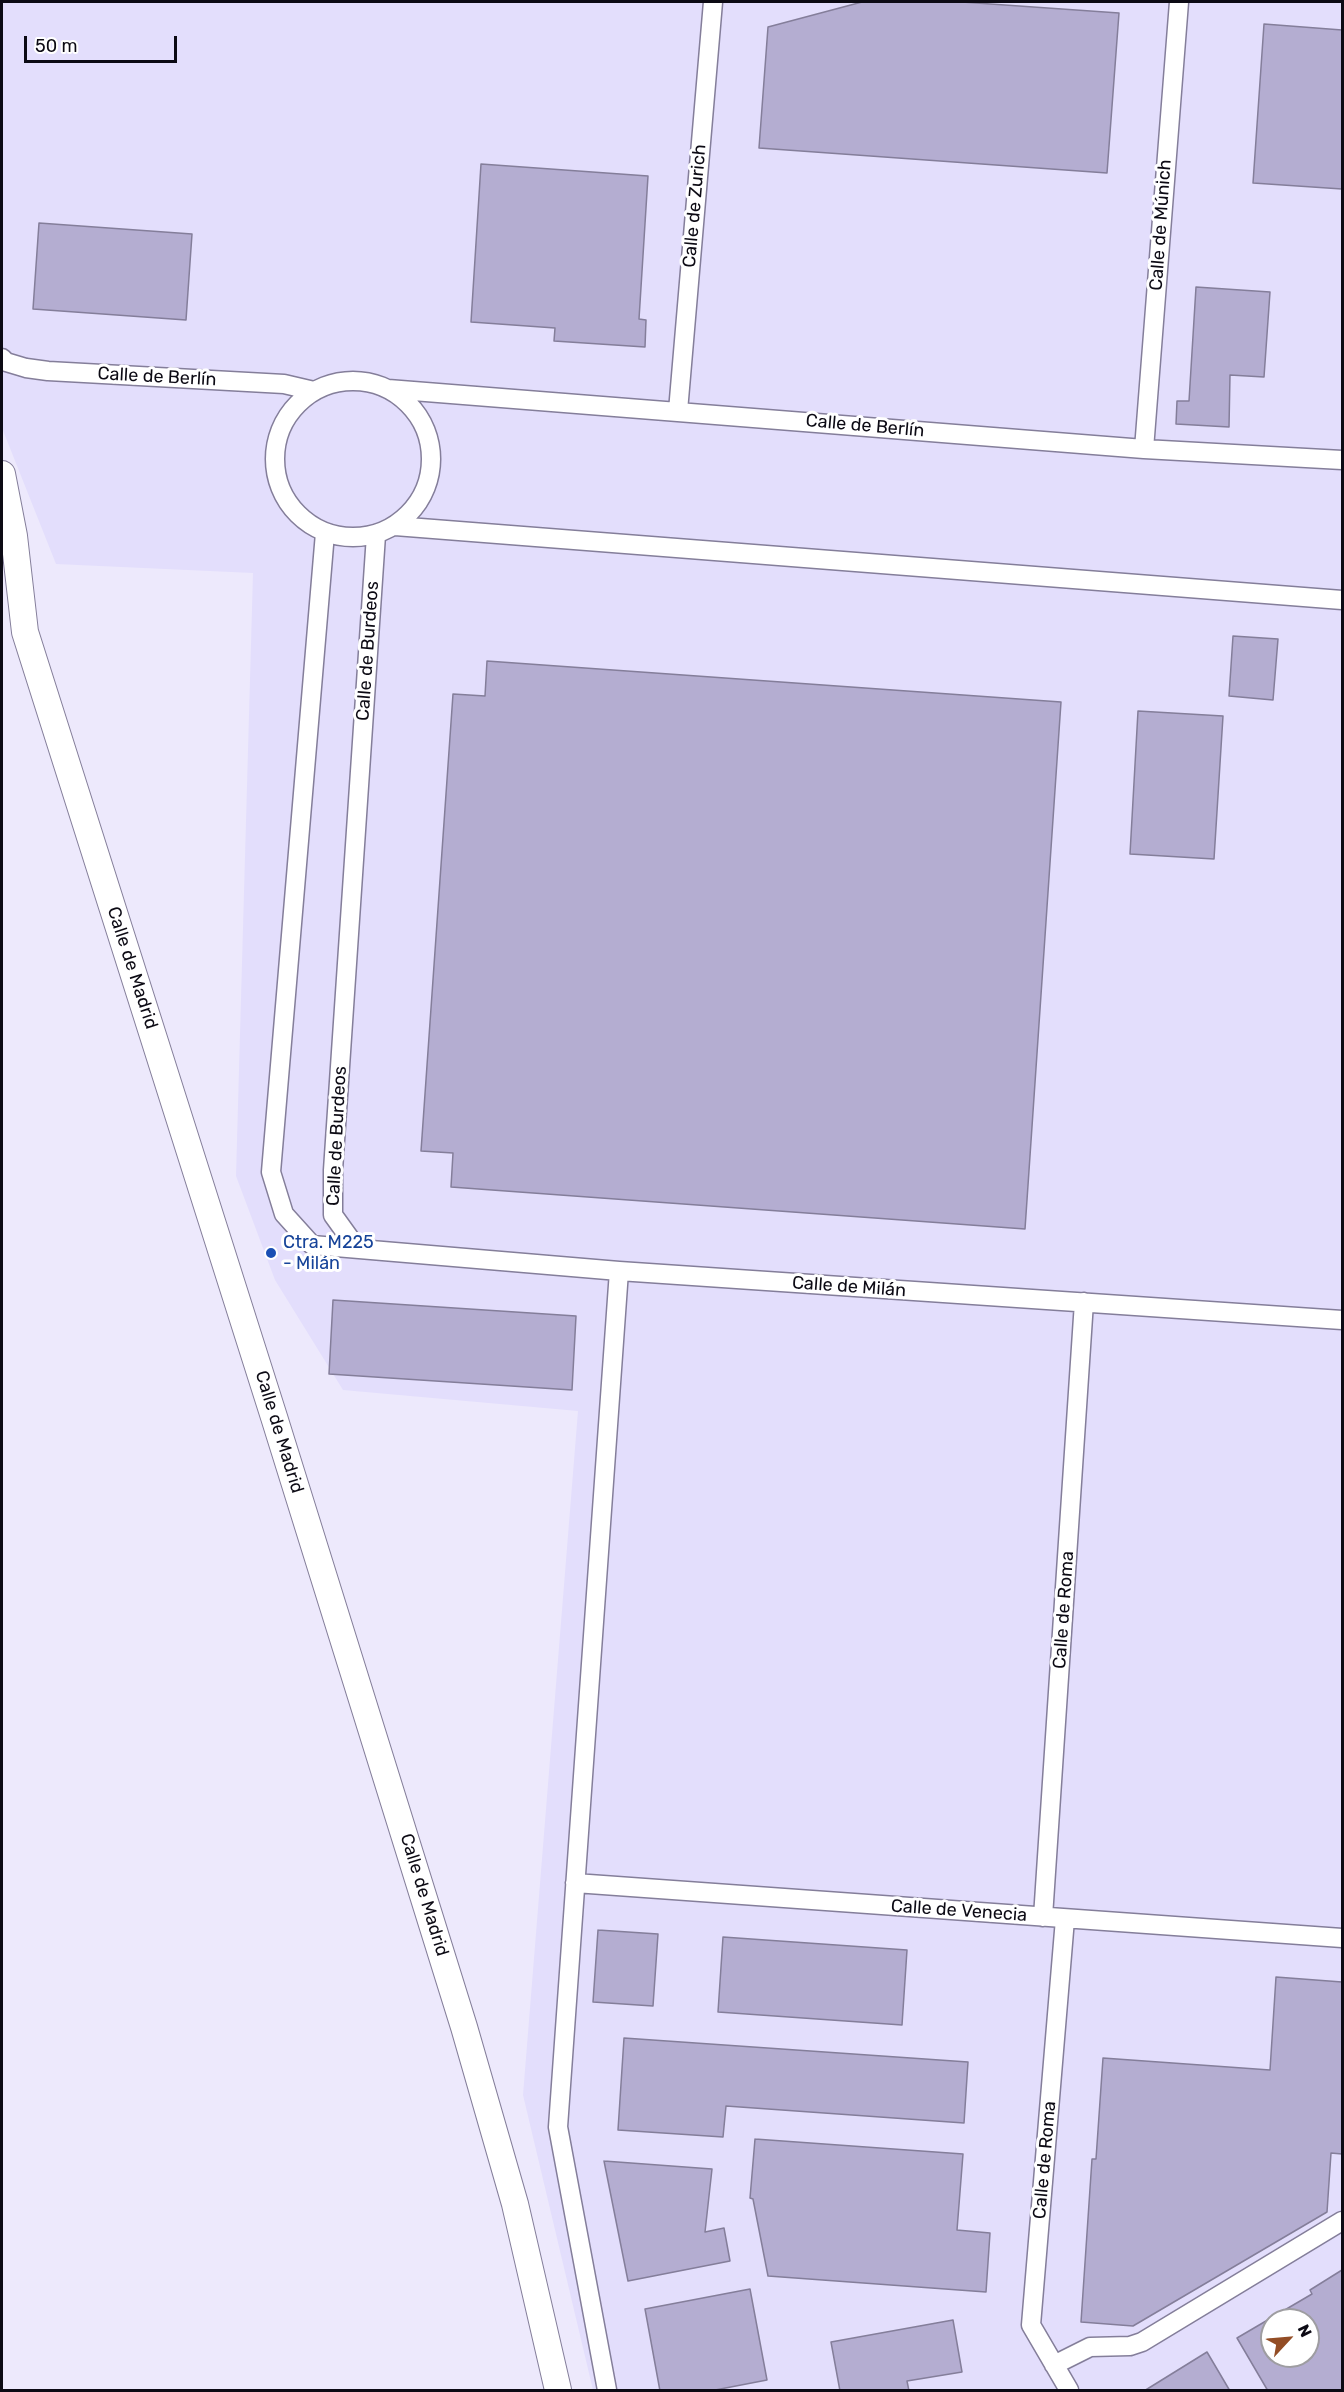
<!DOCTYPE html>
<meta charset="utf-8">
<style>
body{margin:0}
#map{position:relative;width:1344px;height:2392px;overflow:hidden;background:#ede9fc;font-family:Rubik,sans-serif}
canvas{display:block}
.frame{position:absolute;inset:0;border:3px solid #0c0a14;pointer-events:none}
.north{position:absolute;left:1260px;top:2308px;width:60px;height:60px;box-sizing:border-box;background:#fff;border:2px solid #9e9da1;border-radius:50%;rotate:64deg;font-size:16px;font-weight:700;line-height:24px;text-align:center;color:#0c0a14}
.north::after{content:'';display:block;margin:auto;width:21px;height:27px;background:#934d25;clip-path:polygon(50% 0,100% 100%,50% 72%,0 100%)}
.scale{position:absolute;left:24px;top:36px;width:153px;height:27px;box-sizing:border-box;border:3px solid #0c0a14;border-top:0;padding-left:8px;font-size:18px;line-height:21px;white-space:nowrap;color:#0c0a14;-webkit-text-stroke:4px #fff;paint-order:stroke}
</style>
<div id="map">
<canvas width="1344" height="2392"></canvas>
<div class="frame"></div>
<div class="north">N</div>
<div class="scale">50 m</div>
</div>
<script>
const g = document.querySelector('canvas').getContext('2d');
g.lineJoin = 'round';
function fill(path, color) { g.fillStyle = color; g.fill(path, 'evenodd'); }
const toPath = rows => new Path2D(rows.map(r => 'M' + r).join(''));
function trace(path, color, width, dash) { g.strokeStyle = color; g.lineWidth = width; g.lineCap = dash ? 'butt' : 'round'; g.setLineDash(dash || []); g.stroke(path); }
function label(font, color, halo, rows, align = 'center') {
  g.font = font + ' Rubik,sans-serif'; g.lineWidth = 6; g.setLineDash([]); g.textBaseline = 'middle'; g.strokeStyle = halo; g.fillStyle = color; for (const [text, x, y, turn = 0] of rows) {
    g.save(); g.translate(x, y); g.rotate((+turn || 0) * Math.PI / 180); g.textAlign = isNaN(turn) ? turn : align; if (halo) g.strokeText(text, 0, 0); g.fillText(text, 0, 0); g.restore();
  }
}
fill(toPath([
 [2,2,1342,2,1342,2390,593,2390,523,2095,578,1411,343,1390,275,1280,236,1176,253,573,56,564,2,428],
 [1272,2320,1308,2320,1308,2356,1272,2356]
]), '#e3defc');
const building = toPath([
 [862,2,962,2,1119,13,1107,173,759,148,768,27,862,2],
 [1264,24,1342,30,1342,189,1253,183,1264,24],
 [481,164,648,176,639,319,646,320,645,347,554,341,555,328,471,322,481,164],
 [39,223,192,234,186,320,33,309,39,223],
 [1196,287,1270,292,1264,377,1230,375,1229,427,1176,424,1177,401,1189,401,1196,287],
 [1233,636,1278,639,1273,700,1229,696,1233,636],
 [487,661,1061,702,1025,1229,451,1187,453,1153,421,1151,453,694,485,696,487,661],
 [1138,711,1223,716,1214,859,1130,854,1138,711],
 [333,1300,576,1316,572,1390,329,1374,333,1300],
 [598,1930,658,1934,653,2006,593,2002,598,1930],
 [723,1937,907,1950,902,2025,718,2012,723,1937],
 [1276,1977,1342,1982,1342,2154,1331,2153,1327,2212,1133,2326,1081,2322,1092,2159,1096,2159,1103,2058,1270,2070,1276,1977],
 [624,2038,968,2062,964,2123,726,2106,723,2137,618,2130,624,2038],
 [755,2139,963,2154,957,2230,990,2233,986,2292,768,2276,753,2199,750,2198,755,2139],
 [604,2161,712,2169,705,2232,724,2228,730,2261,628,2281,604,2161],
 [1342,2270,1342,2391,1268,2391,1237,2338,1312,2294,1310,2290,1342,2270],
 [1272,2320,1308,2320,1308,2356,1272,2356,1272,2320],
 [750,2289,767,2380,710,2391,660,2391,645,2309,750,2289],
 [953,2320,962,2372,907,2381,909,2391,840,2391,831,2342,953,2320],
 [1207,2352,1230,2391,1144,2391,1207,2352]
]);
fill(building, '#b4add1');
trace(building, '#847e9a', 1.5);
const street = toPath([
 [2,358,6,362,26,368,48,371,284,384,314,391],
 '275 459a78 78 0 1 1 156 0a78 78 0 1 1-156 0Z',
 [388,389,1144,449,1342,460],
 [678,411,713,2],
 [1144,449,1179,2],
 [395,526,1342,600],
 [325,533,271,1172,284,1214,312,1245,619,1271,1342,1320],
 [356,1247,333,1215,333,1170,376,535],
 [575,1883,1342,1938],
 [1043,1917,1084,1302],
 [1065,1919,1031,2325,1069,2390],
 [1054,2365,1090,2347,1130,2346,1142,2342,1342,2221],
 [607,2390,558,2127,619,1271]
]);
const secondary = toPath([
 [2,474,14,536,25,632,274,1417,464,2027,515,2204,558,2390]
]);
trace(street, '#847e9a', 21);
trace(secondary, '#847e9a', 28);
trace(street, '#fff', 18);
trace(secondary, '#fff', 26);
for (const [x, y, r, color] of [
 [271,1253,6,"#1a4fb4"]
]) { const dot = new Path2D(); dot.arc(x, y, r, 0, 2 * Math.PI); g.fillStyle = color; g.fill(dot); trace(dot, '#fff', 2); }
label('18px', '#0c0a14', '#fff', [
 ["Calle de Zurich",695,206,-85],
 ["Calle de Múnich",1161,225,-86],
 ["Calle de Berlín",157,377,3],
 ["Calle de Berlín",865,426,5],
 ["Calle de Burdeos",368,651,-86],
 ["Calle de Madrid",132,968,72],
 ["Calle de Burdeos",337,1136,-87],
 ["Calle de Milán",849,1287,4],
 ["Calle de Madrid",279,1432,73],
 ["Calle de Roma",1064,1610,-86],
 ["Calle de Madrid",424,1895,73],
 ["Calle de Venecia",959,1911,4],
 ["Calle de Roma",1045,2160,-85]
]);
label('18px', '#164399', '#fff', [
 ["Ctra. M225",283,1243],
 ["- Milán",283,1264]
], 'left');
</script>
